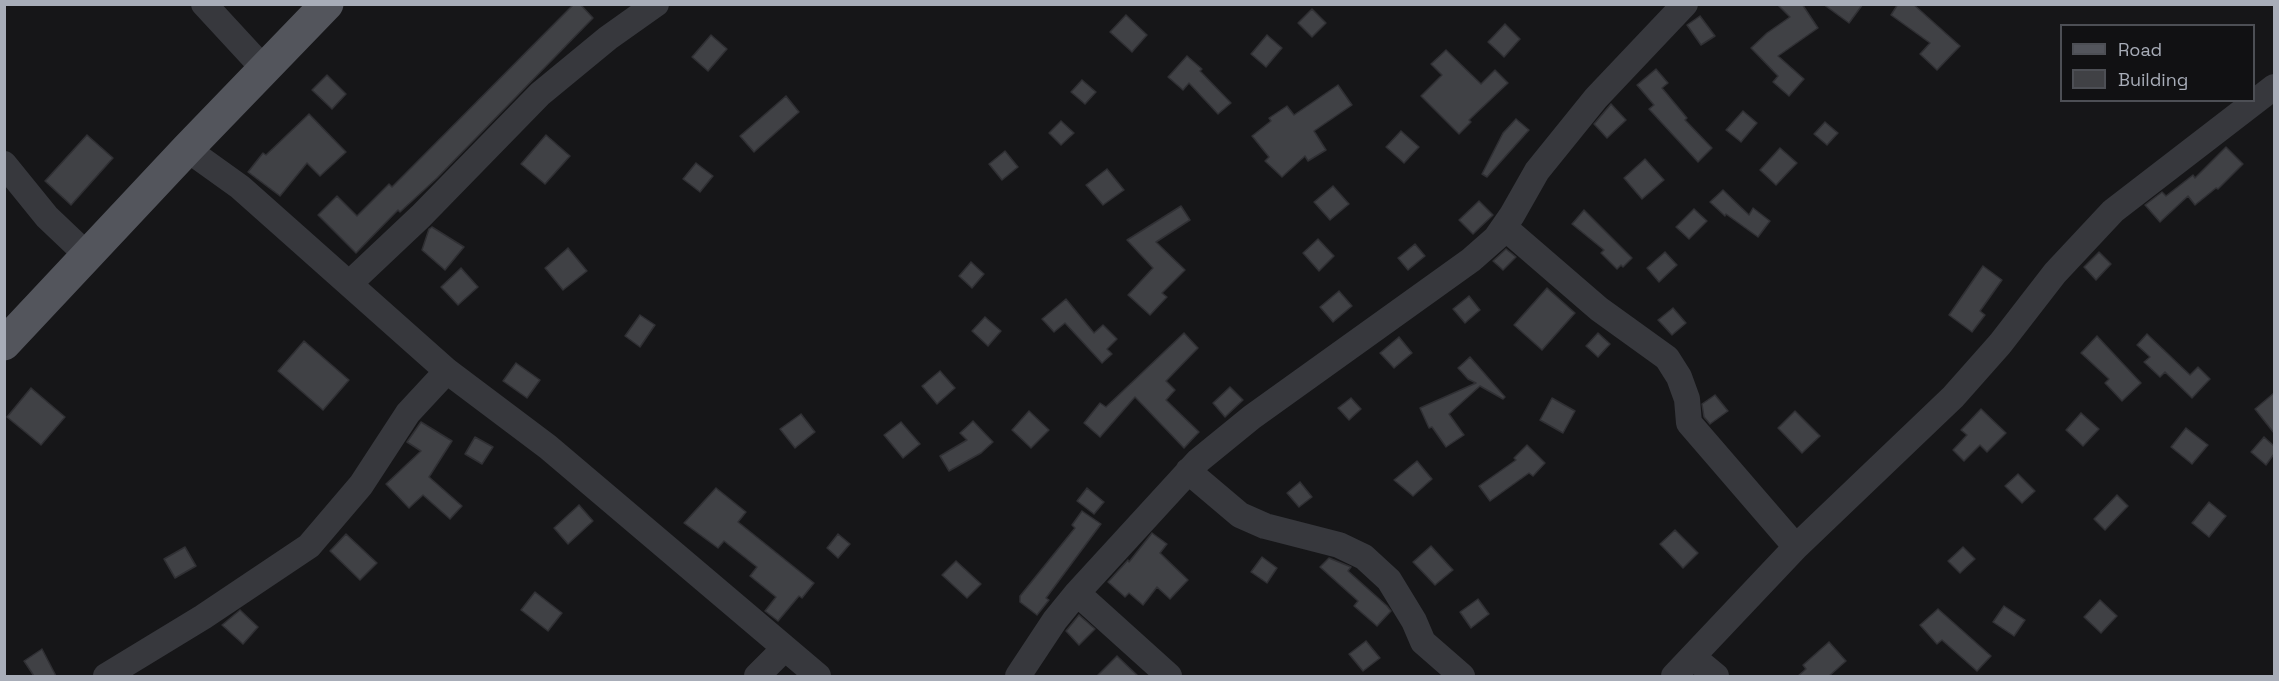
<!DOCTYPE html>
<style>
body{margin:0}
#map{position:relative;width:2279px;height:681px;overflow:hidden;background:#161618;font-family:"Space Grotesk",sans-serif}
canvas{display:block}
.frame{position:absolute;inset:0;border:6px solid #a8adb8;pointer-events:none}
.legend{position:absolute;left:2060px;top:24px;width:195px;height:78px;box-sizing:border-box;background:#111113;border:2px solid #4d4f55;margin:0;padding:8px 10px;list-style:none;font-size:18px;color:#a8adb8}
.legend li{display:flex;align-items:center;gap:12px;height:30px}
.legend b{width:30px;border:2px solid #4d4f55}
</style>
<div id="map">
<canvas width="2279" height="681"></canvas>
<div class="frame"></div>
<ul class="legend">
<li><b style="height:8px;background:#53555c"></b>Road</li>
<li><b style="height:16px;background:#404145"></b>Building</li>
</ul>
</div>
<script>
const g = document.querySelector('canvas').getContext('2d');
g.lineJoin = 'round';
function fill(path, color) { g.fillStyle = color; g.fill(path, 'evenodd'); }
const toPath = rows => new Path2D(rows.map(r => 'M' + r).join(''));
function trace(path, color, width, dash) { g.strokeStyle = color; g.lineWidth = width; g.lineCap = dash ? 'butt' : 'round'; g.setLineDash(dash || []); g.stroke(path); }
const building = toPath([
 [574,4,580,4,593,18,437,178,400,212,398,210,356,253,318,215,337,196,357,216,389,184,392,187,574,4],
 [1777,4,1802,4,1818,28,1778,56,1804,79,1789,96,1773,82,1778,76,1751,48,1767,33,1790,17,1777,4],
 [1823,4,1863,4,1849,23,1823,4],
 [1898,4,1913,4,1960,46,1937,70,1920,54,1930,43,1891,15,1898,4],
 [1312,9,1326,23,1312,37,1298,23,1312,9],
 [1126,15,1147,35,1132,52,1110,32,1126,15],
 [1700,16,1715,36,1701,45,1687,25,1700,16],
 [1505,24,1520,39,1504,57,1488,42,1505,24],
 [711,35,727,49,708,71,692,57,711,35],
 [1267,35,1282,48,1266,67,1251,54,1267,35],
 [1446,50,1481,84,1495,70,1508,83,1469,120,1471,122,1459,134,1421,96,1442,75,1431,64,1446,50],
 [1187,56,1202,69,1200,71,1231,103,1218,114,1189,83,1183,90,1168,77,1187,56],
 [1656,69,1668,83,1662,88,1687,118,1685,120,1712,148,1698,162,1649,109,1654,105,1637,85,1656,69],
 [327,75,346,94,332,109,312,90,327,75],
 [1082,80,1096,92,1085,104,1071,92,1082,80],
 [1338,85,1352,105,1314,131,1326,150,1308,161,1305,156,1282,177,1265,161,1269,157,1252,136,1271,121,1269,118,1287,106,1294,115,1338,85],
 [786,96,799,112,754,152,740,136,786,96],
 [1611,104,1626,120,1607,138,1594,124,1611,104],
 [1743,111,1757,123,1741,142,1726,130,1743,111],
 [309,114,346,152,320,176,307,163,280,196,248,172,263,153,266,155,309,114],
 [1516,119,1529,130,1487,177,1482,174,1503,133,1516,119],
 [1061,121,1074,133,1061,145,1049,133,1061,121],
 [1825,122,1838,133,1827,145,1814,134,1825,122],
 [1401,131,1419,147,1404,163,1386,147,1401,131],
 [87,135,113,158,71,205,45,181,87,135],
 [546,135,570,156,545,184,521,164,546,135],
 [2226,147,2243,164,2218,189,2216,188,2195,205,2188,196,2160,222,2145,205,2162,192,2166,196,2193,175,2195,178,2226,147],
 [1780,148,1797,163,1776,185,1760,170,1780,148],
 [1005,151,1018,167,1002,180,989,164,1005,151],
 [1645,159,1664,180,1642,199,1624,178,1645,159],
 [696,163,713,176,700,192,683,179,696,163],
 [1107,169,1124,190,1103,205,1086,185,1107,169],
 [1333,186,1349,204,1330,220,1314,202,1333,186],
 [1723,190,1749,215,1753,208,1770,221,1758,237,1726,214,1725,216,1710,202,1723,190],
 [1479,201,1493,215,1473,234,1459,220,1479,201],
 [1181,206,1190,220,1156,242,1185,270,1162,293,1167,297,1150,315,1128,295,1153,268,1127,240,1181,206],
 [1694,209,1707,221,1689,239,1676,227,1694,209],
 [1584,210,1632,258,1623,267,1621,265,1617,269,1601,253,1604,250,1572,224,1584,210],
 [432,227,464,247,445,270,422,250,429,229,432,227],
 [1318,239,1334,256,1319,271,1303,253,1318,239],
 [1415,244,1425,256,1408,270,1398,258,1415,244],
 [568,248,587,271,563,290,545,268,568,248],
 [1506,249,1516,257,1503,270,1493,261,1506,249],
 [1665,252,1677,265,1659,282,1647,268,1665,252],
 [2099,252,2111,264,2096,280,2084,267,2099,252],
 [971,262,984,274,972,288,959,276,971,262],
 [1983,266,2002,280,1980,311,1985,315,1972,332,1949,315,1983,266],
 [461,268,478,287,458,305,441,287,461,268],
 [1547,288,1575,313,1542,350,1514,325,1547,288],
 [1339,291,1352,306,1333,322,1320,307,1339,291],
 [1469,296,1480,310,1465,323,1453,309,1469,296],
 [1066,299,1094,333,1103,325,1117,339,1107,349,1112,354,1102,363,1065,323,1054,332,1042,319,1066,299],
 [1673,308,1686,323,1672,335,1658,320,1673,308],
 [640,315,655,325,640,347,625,336,640,315],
 [985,317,1001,331,988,346,972,331,985,317],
 [1184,333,1198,348,1166,381,1175,390,1166,400,1199,432,1184,448,1135,397,1100,437,1084,423,1100,403,1106,407,1184,333],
 [1598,333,1610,344,1598,357,1586,346,1598,333],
 [2147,334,2190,375,2198,367,2210,379,2192,398,2165,372,2160,377,2144,362,2150,357,2137,345,2147,334],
 [2097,336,2141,383,2122,401,2105,383,2109,379,2081,353,2097,336],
 [1399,337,1412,353,1394,368,1380,353,1399,337],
 [304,341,349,380,323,410,278,371,304,341],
 [1470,357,1505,397,1503,399,1480,386,1449,414,1464,435,1446,447,1432,427,1429,428,1420,408,1476,383,1468,379,1458,368,1470,357],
 [516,363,540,380,527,398,503,381,516,363],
 [940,371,955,388,937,404,922,386,940,371],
 [1230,387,1243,400,1225,417,1213,403,1230,387],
 [31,388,65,417,41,445,7,417,31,388],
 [2274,393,2274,433,2255,409,2274,393],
 [1715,395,1728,411,1710,424,1704,417,1702,404,1715,395],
 [1351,398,1361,409,1349,420,1338,408,1351,398],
 [1552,398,1575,411,1563,433,1540,420,1552,398],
 [1981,409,2006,433,1987,452,1980,445,1964,461,1953,450,1967,435,1961,430,1981,409],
 [1029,411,1049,430,1031,448,1012,430,1029,411],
 [1795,411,1820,436,1802,453,1778,428,1795,411],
 [2081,413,2099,429,2083,446,2066,430,2081,413],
 [801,414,815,432,795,448,780,429,801,414],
 [973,421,993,442,981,453,949,471,940,456,967,440,960,433,973,421],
 [421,422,452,441,429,477,462,506,450,519,423,495,409,508,386,484,421,451,407,442,421,422],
 [901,422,920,444,903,458,884,435,901,422],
 [2186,428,2208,445,2192,464,2171,447,2186,428],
 [475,437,493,447,482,464,465,454,475,437],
 [2264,437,2274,446,2274,454,2266,465,2251,452,2264,437],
 [1527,445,1545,463,1533,476,1529,473,1490,501,1479,486,1516,460,1514,458,1527,445],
 [1417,461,1432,479,1413,496,1394,480,1417,461],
 [2018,474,2035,491,2022,503,2005,486,2018,474],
 [1300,482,1312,497,1299,507,1287,493,1300,482],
 [716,488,746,512,738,522,814,583,802,598,799,596,778,621,765,611,776,597,750,576,757,567,724,541,718,548,684,523,716,488],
 [1087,488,1104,502,1094,514,1077,501,1087,488],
 [2117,495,2128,506,2105,530,2094,519,2117,495],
 [2209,502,2226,516,2209,537,2192,523,2209,502],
 [579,505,593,521,568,544,554,528,579,505],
 [1082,511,1101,524,1046,598,1049,600,1037,615,1020,602,1020,596,1075,528,1072,525,1082,511],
 [1675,530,1698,553,1683,568,1660,544,1675,530],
 [1152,533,1167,544,1160,553,1188,580,1170,599,1157,587,1143,605,1129,593,1125,597,1108,582,1128,560,1129,562,1152,533],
 [346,534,377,563,360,580,330,551,346,534],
 [838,534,850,544,838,558,827,548,838,534],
 [1431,546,1453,570,1435,585,1413,562,1431,546],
 [185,547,196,566,175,578,164,559,185,547],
 [1963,547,1975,559,1960,573,1948,561,1963,547],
 [1262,557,1277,568,1267,583,1251,572,1262,557],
 [1329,558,1351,567,1348,571,1387,606,1391,611,1377,626,1354,606,1358,601,1320,567,1329,558],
 [956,561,981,584,967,598,942,575,956,561],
 [535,592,562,613,548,631,521,610,535,592],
 [1478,599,1489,614,1471,628,1460,612,1478,599],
 [2100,600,2117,616,2101,633,2084,617,2100,600],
 [2004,606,2025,620,2014,636,1993,622,2004,606],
 [1938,609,1991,656,1977,671,1942,640,1937,644,1920,625,1938,609],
 [240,610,258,627,243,644,222,625,240,610],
 [1079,615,1095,629,1079,645,1066,631,1079,615],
 [1366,641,1380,658,1363,671,1349,654,1366,641],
 [1829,642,1846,661,1829,676,1798,676,1806,669,1803,665,1829,642],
 [42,649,56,676,34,676,24,661,42,649],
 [1117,656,1138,676,1097,676,1117,656]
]);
fill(building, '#404145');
trace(building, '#303034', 1.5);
trace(toPath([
 [204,4,265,70],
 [187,149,240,187,447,371,548,447,818,676],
 [4,164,47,217,87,255],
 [1504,227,1599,309,1667,358,1679,377,1687,399,1689,423,1796,547],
 [350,283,421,216,540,94,608,38,656,4],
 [1188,471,1240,515,1265,526,1339,545,1364,557,1389,580,1414,621,1423,642,1462,676],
 [1077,593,1169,676],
 [1693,657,1716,676],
 [106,676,203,617,309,546,361,485,408,413,447,371],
 [757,676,785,648],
 [1018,676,1055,620,1077,593,1198,461,1252,417,1471,260,1496,238,1512,215,1537,171,1596,98,1685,4],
 [1674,676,1796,547,1953,397,2000,344,2055,273,2113,211,2274,87]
]), '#37383d', 26);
trace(toPath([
 [4,344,187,149,327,4]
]), '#53555c', 33);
</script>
